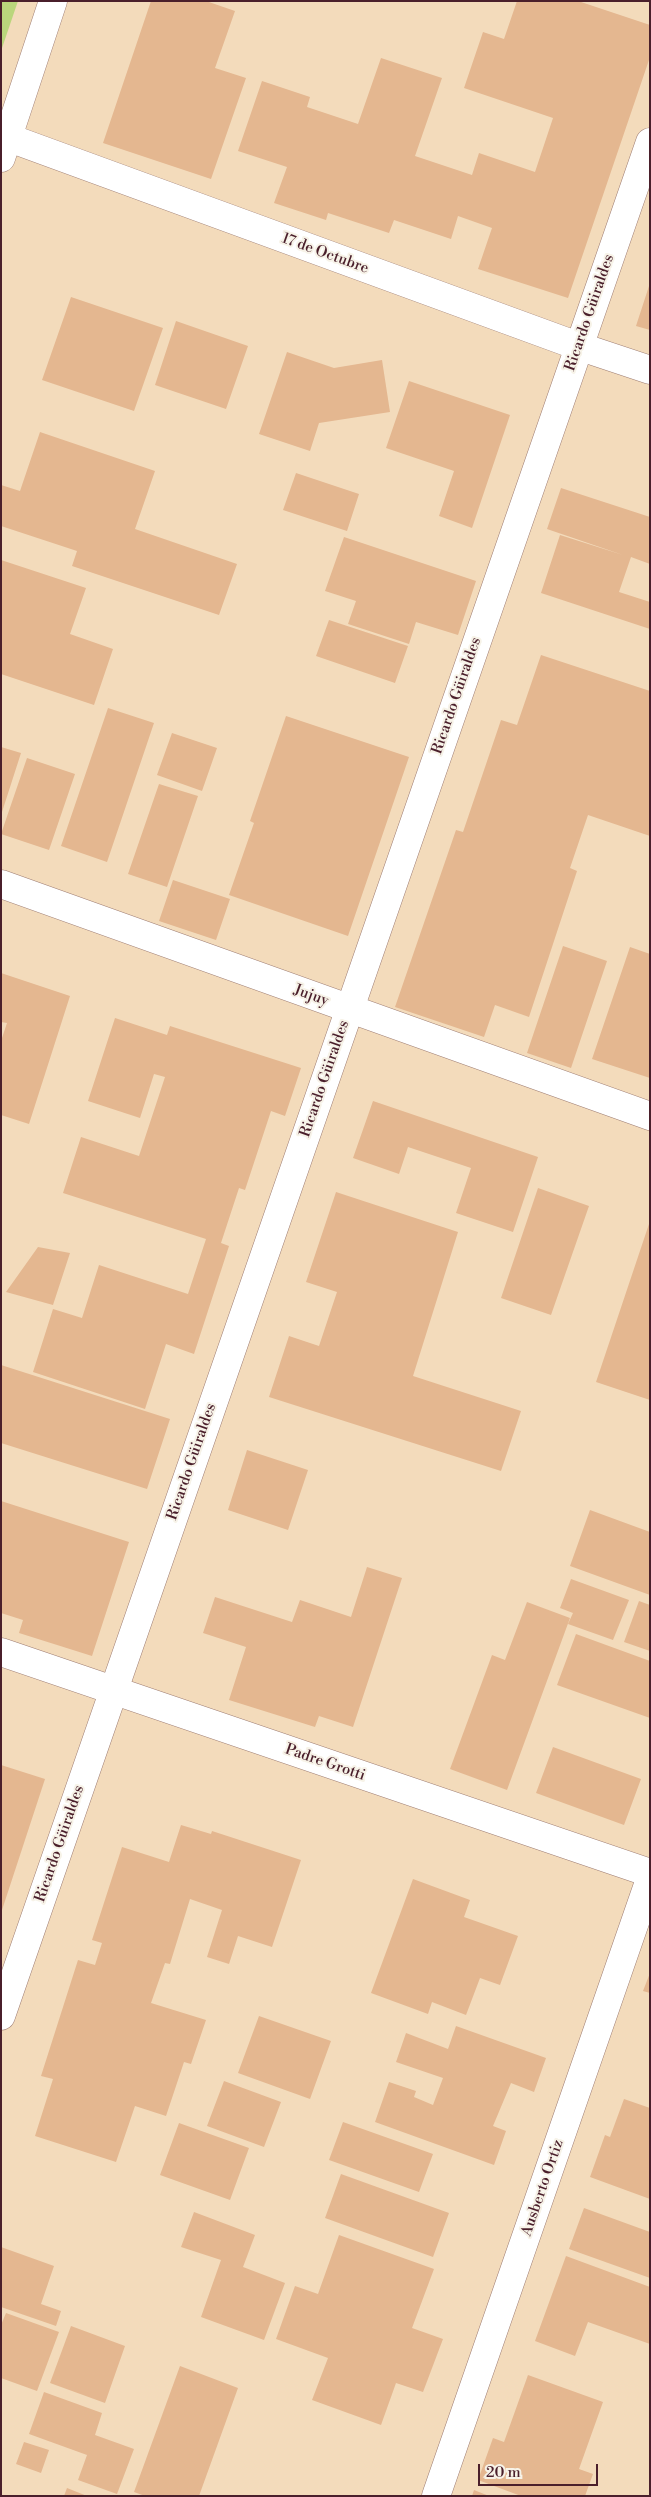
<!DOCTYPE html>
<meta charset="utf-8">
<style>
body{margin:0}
#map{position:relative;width:651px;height:2497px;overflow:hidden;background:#f3dbbb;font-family:"Libre Bodoni",serif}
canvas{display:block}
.frame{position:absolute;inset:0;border:2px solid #4a1f2b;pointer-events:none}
.scale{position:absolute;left:478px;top:2464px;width:120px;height:22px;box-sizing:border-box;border:2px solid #4a1f2b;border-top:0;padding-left:6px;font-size:15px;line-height:18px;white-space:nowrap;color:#4a1f2b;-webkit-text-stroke:4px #f7f3e8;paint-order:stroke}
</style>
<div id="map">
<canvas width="651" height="2497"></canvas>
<div class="frame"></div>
<div class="scale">20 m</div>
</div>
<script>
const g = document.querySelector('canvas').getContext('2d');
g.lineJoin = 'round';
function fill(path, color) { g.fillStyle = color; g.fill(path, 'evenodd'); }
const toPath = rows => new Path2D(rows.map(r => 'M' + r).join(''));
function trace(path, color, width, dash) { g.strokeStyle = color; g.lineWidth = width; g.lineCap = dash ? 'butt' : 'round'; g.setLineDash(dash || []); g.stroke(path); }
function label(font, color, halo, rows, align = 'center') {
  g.font = font + ' "Libre Bodoni",serif'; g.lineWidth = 4; g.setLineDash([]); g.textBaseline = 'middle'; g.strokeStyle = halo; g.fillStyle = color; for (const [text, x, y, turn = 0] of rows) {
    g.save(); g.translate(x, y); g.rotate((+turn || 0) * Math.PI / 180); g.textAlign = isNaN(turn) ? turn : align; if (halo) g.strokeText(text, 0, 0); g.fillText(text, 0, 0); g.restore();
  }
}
fill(toPath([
 [1,1,18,1,1,51]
]), '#bad67c');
fill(toPath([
 [151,1,206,1,235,11,215,68,246,78,211,179,103,143],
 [517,1,578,1,650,25,650,57,568,298,478,269,492,228,458,216,451,239,394,220,389,233,328,213,326,220,274,203,287,167,238,151,262,81,310,97,307,107,358,124,381,58,442,78,415,156,472,175,479,153,535,172,553,118,464,88,483,32,504,39],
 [649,286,650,286,650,330,636,326],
 [71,297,163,328,134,411,42,380],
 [176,321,248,346,226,409,155,385],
 [287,352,334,368,382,360,390,412,319,423,310,451,259,434],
 [409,381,510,415,472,528,439,516,454,471,386,448],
 [40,432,155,471,135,529,237,564,219,615,72,566,77,551,1,526,1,485,20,491],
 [296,473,359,494,347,531,283,510],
 [561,488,650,517,650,564,631,557,619,592,650,602,650,629,541,593,560,535,623,555,547,529],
 [344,537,476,581,458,635,416,622,409,644,348,624,356,601,325,591],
 [1,560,86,588,70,634,113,649,94,705,1,674],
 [329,620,408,646,395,683,316,656],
 [541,655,650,691,650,836,588,815,570,868,577,871,529,1017,495,1005,484,1037,395,1007,456,830,463,832,501,720,517,725],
 [108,708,154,723,107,862,61,846],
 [286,716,409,757,348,936,229,895,254,823,250,821],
 [172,733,217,748,202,791,157,775],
 [1,747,21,753,2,812,1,812],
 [27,758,75,774,49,850,1,834],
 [159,784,198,796,167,887,128,874],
 [173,880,230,899,216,940,159,921],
 [563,946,607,961,571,1068,527,1053],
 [630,947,650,954,650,1078,592,1059],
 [1,973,70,996,29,1124,1,1115,1,1041,7,1023,1,1022],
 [115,1018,167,1035,170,1026,301,1068,285,1116,271,1111,245,1190,239,1188,221,1243,229,1246,194,1354,166,1344,145,1409,33,1372,53,1309,82,1318,99,1265,188,1294,206,1239,63,1193,81,1137,139,1156,165,1077,154,1074,140,1118,88,1101],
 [373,1101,538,1157,513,1232,456,1213,471,1168,408,1147,399,1174,353,1158],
 [538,1188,589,1206,551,1315,501,1298],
 [336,1192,458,1232,413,1376,521,1411,501,1471,269,1397,289,1336,319,1346,337,1292,306,1282],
 [649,1224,650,1224,650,1400,596,1382],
 [38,1247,70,1253,53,1305,6,1292],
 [1,1365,170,1419,147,1489,1,1443],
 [247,1450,308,1470,288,1530,228,1510],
 [1,1501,129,1542,92,1656,19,1633,23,1620,1,1613],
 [590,1510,650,1532,650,1595,570,1566],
 [367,1567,402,1578,353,1727,319,1716,315,1727,229,1700,246,1647,203,1633,215,1597,292,1622,300,1600,351,1617],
 [571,1579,629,1600,613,1640,568,1624,573,1613,560,1608],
 [639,1601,650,1605,650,1651,624,1642],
 [527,1602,570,1618,507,1790,450,1769,492,1655,505,1660],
 [576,1634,650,1661,650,1718,557,1685],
 [553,1747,641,1779,624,1825,536,1793],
 [1,1765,45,1779,2,1910,1,1910],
 [181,1825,211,1834,212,1831,301,1860,272,1947,238,1936,229,1964,207,1957,222,1910,190,1899,170,1964,165,1963,151,2003,206,2020,191,2064,184,2062,166,2116,135,2106,116,2162,35,2136,53,2079,41,2076,78,1960,95,1965,102,1943,92,1940,122,1847,169,1862],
 [413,1879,470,1900,464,1917,518,1936,500,1985,480,1978,466,2015,432,2002,428,2014,371,1993],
 [650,1973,650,1993,643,1991],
 [259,2016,331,2041,310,2099,238,2073],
 [456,2026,546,2058,534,2092,511,2083,493,2126,506,2131,494,2165,375,2122,389,2082,416,2091,414,2097,433,2105,443,2078,396,2062,406,2033,448,2049],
 [224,2081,281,2102,264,2147,207,2126],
 [624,2099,650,2108,650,2199,590,2177,605,2135,610,2137],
 [343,2122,433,2154,419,2192,329,2160],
 [179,2123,249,2148,230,2200,160,2175],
 [341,2174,449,2213,433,2257,325,2218],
 [584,2208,650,2232,650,2278,569,2249],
 [194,2212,255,2235,243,2267,285,2283,264,2340,201,2317,221,2260,181,2247],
 [339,2235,434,2269,412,2328,443,2339,423,2392,396,2383,381,2425,312,2400,328,2358,276,2339,295,2286,318,2294],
 [1,2247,54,2266,41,2304,61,2311,56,2326,1,2307],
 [566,2256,650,2287,650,2344,588,2322,575,2356,535,2341],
 [6,2313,59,2332,37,2391,1,2378,1,2325],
 [71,2326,125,2346,105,2403,50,2383],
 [180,2366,238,2388,199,2496,145,2496,134,2492],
 [528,2375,603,2402,579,2469,593,2474,585,2496,521,2496,478,2480,493,2438,504,2442],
 [44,2392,102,2413,95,2435,134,2449,117,2494,78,2480,87,2455,29,2434],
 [24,2442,49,2450,41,2473,16,2464],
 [67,2488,87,2496,64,2496],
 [474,2490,489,2496,472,2496]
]), '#e4b790');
const minor = toPath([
 [1,135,578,346,650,370],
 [1,884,650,1116],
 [1,1652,650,1873],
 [1,2016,650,142],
 [436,2496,650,1879]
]);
const secondary = toPath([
 [1,158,53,1]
]);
trace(minor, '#9e7d73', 29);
trace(secondary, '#9e7d73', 29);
trace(minor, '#fff', 28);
trace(secondary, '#fff', 28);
label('15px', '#4a1f2b', '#f7f3e8', [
 ["17 de Octubre",325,254,20],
 ["Ricardo Güiraldes",590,313,-71],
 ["Ricardo Güiraldes",457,696,-71],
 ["Jujuy",311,996,20],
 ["Ricardo Güiraldes",325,1079,-71],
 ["Ricardo Güiraldes",192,1462,-71],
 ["Padre Grotti",325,1763,19],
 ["Ricardo Güiraldes",60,1844,-71],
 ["Ausberto Ortiz",543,2188,-71]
]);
</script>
